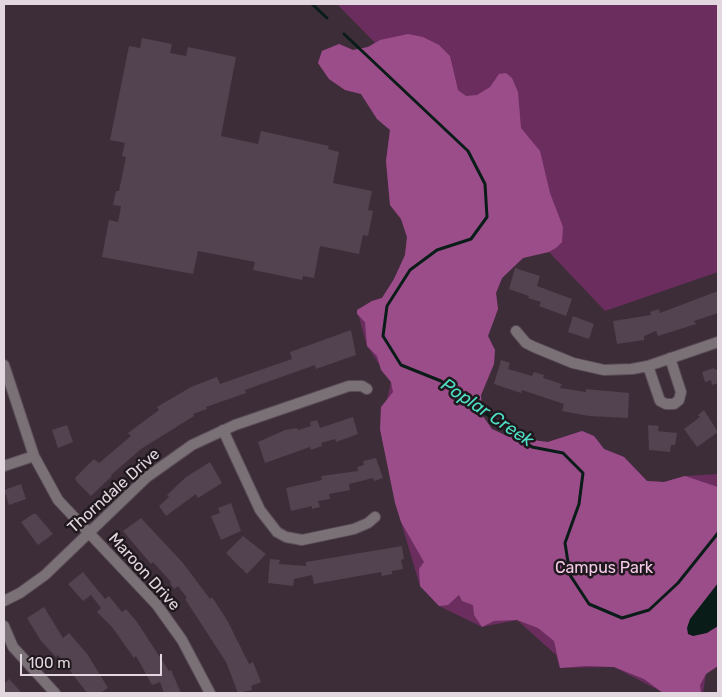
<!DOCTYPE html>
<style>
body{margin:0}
#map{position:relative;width:722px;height:697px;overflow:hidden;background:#3d2d39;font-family:Rubik,sans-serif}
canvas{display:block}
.frame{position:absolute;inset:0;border:5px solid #e2d7df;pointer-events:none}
.scale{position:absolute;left:20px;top:654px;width:142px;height:22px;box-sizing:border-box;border:2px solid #e2d7df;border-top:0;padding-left:6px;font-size:15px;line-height:18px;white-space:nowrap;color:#e2d7df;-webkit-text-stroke:4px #1f181d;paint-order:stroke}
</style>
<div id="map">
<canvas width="722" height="697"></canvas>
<div class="frame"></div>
<div class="scale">100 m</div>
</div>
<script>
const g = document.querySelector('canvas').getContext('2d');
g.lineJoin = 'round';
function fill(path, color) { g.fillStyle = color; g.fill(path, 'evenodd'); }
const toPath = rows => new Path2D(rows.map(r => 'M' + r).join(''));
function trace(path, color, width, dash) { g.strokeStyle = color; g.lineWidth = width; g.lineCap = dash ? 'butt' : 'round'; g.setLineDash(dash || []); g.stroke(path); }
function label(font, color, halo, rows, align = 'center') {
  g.font = font + ' Rubik,sans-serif'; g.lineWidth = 5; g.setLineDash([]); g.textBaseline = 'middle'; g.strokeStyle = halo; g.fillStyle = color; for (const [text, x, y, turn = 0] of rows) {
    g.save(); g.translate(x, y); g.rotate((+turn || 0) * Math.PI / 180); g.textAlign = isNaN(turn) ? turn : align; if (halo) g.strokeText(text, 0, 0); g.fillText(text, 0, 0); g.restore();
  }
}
fill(toPath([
 [337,4,718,4,718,272,605,311,549,252,556,248,523,258,502,278,496,293,498,309,488,336,495,350,494,364,481,395,482,415,492,429,509,437,548,442,582,431,594,436,604,449,624,457,647,481,664,482,685,476,718,474,718,666,706,674,703,693,662,692,614,667,560,668,556,655,517,620,482,627,439,606,420,586,401,522,380,429,391,382,367,346,357,310,372,301,382,298,394,279,405,255,407,237,401,219,390,205,386,161,390,130,377,119,361,94,345,90,329,79,318,63,322,51,339,44,353,50,368,47,375,43]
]), '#6a2d5e');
fill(toPath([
 [408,34,423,37,439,45,450,56,458,90,466,96,477,95,490,87,499,74,506,73,512,78,518,92,521,128,540,151,550,193,563,227,562,242,556,248,549,252,523,258,502,278,496,293,498,309,488,336,495,350,494,364,481,395,482,415,492,429,509,437,548,442,582,431,594,436,604,449,624,457,647,481,664,482,685,476,718,487,718,666,706,674,700,685,701,693,663,693,644,679,614,667,586,666,560,668,554,641,538,628,517,620,494,621,482,627,474,615,473,605,462,601,459,595,448,605,439,606,420,586,419,569,424,562,401,522,395,503,380,429,381,407,393,392,391,382,381,370,377,356,367,346,365,322,357,314,357,310,372,301,382,298,394,279,405,255,407,237,401,219,390,205,386,161,390,130,377,119,361,94,345,90,329,79,318,63,322,51,339,44,353,50,368,47,380,40]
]), '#9b4d8a');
fill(toPath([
 [718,583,718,626,707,633,693,636,688,634,687,628,690,619]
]), '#091c18');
trace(toPath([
 [312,4,327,18],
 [344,34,468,151,485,184,487,217,471,239,437,250,410,270,387,306,383,336,401,365,441,381,532,447,563,453,583,473,579,504,565,543,570,575,589,604,622,618,649,610,678,583,718,533]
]), '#091c18', 3);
fill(toPath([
 [142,38,172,44,170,53,186,56,188,47,236,57,221,136,258,144,261,131,329,146,328,149,339,152,333,183,372,191,368,210,373,211,368,236,363,235,359,254,320,246,314,278,303,276,302,280,253,270,255,262,198,251,193,274,102,257,109,220,118,222,121,206,113,205,116,191,119,191,126,157,122,156,125,143,110,140,129,46,140,48],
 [515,268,540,276,537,286,572,299,566,316,539,306,541,302,528,298,529,296,509,289],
 [718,291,718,313,694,321,696,324,658,336,656,331,644,336,644,340,617,344,613,321,651,315,650,312,659,309,660,313],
 [573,316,594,324,589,339,568,332],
 [351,330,356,355,316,369,315,365,245,390,246,393,206,407,207,409,193,414,194,416,141,449,111,475,112,476,91,496,77,482,75,478,94,459,99,463,131,436,128,433,159,410,157,407,191,387,217,377,220,384,292,359,290,352],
 [501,360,510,363,508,369,532,376,534,372,544,375,543,378,562,384,560,388,586,392,586,389,629,393,628,418,589,416,562,411,564,404,522,390,521,393,494,384],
 [714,368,715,370,718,369,718,383,712,385,711,380,705,382,702,372],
 [704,410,718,432,697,447,684,429,700,417,698,415],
 [353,417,358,434,336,442,335,439,321,443,322,446,311,450,310,447,265,463,258,442,285,430,297,428,298,430,311,426,310,422,317,420,320,428],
 [67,425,73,442,58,448,52,430],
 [648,425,659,426,658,431,677,433,675,445,671,445,670,452,649,450],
 [376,458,383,478,374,481,373,478,349,484,350,490,329,494,330,499,318,501,320,507,312,509,312,506,291,511,286,488,322,480,321,476,358,471,357,467,364,465,363,461],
 [210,462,222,483,198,498,196,494,166,516,159,506,169,497,167,495,186,477],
 [21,484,26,499,9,505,4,490],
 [231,503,241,531,221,540,211,516,220,513,218,508],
 [33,514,36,514,53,534,38,545,21,522],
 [141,518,183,563,210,599,212,597,227,620,249,664,253,662,261,682,251,686,252,690,238,693,226,662,185,599,187,598,178,586,174,589,170,583,171,582,153,562,151,564,123,531],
 [243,536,266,554,247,574,226,553],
 [402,546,404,559,401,560,403,569,392,571,392,574,382,576,381,572,314,584,312,575,294,579,293,586,268,583,270,559,280,560,279,564,306,566,306,562],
 [83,572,105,599,109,596,122,612,126,609,137,622,169,671,171,670,181,693,164,693,160,682,152,685,136,656,134,658,112,627,97,612,101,608,91,595,83,601,68,584],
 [44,607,63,638,69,633,88,655,108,688,100,693,87,693,58,655,56,657,41,641,27,618],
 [9,679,22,693,4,693,4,684]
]), '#53424f');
const street = toPath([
 [516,331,526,343,534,347,573,363,604,370,632,369,648,366,718,342],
 [4,365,34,456,58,500,157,605,182,640,210,693],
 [648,366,660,401,666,404,674,404,679,400,681,392,670,358],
 [223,430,260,510,277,532,286,537,302,540,354,529,368,523,375,517],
 [4,466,34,456],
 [4,601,20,593,45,575,147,477,192,445,235,425,349,386,362,386,367,389],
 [4,626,13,647,55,693]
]);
trace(street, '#5b4c57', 12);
trace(street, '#7a7177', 10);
label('16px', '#e2d7df', '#1f181d', [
 ["Thorndale Drive",114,491,-42],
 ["Maroon Drive",144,572,48]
]);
label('16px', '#f5cae9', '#1f181d', [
 ["Campus Park",604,568]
]);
label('italic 18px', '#4fdfc6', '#1f181d', [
 ["Poplar Creek",487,413,34]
]);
</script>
